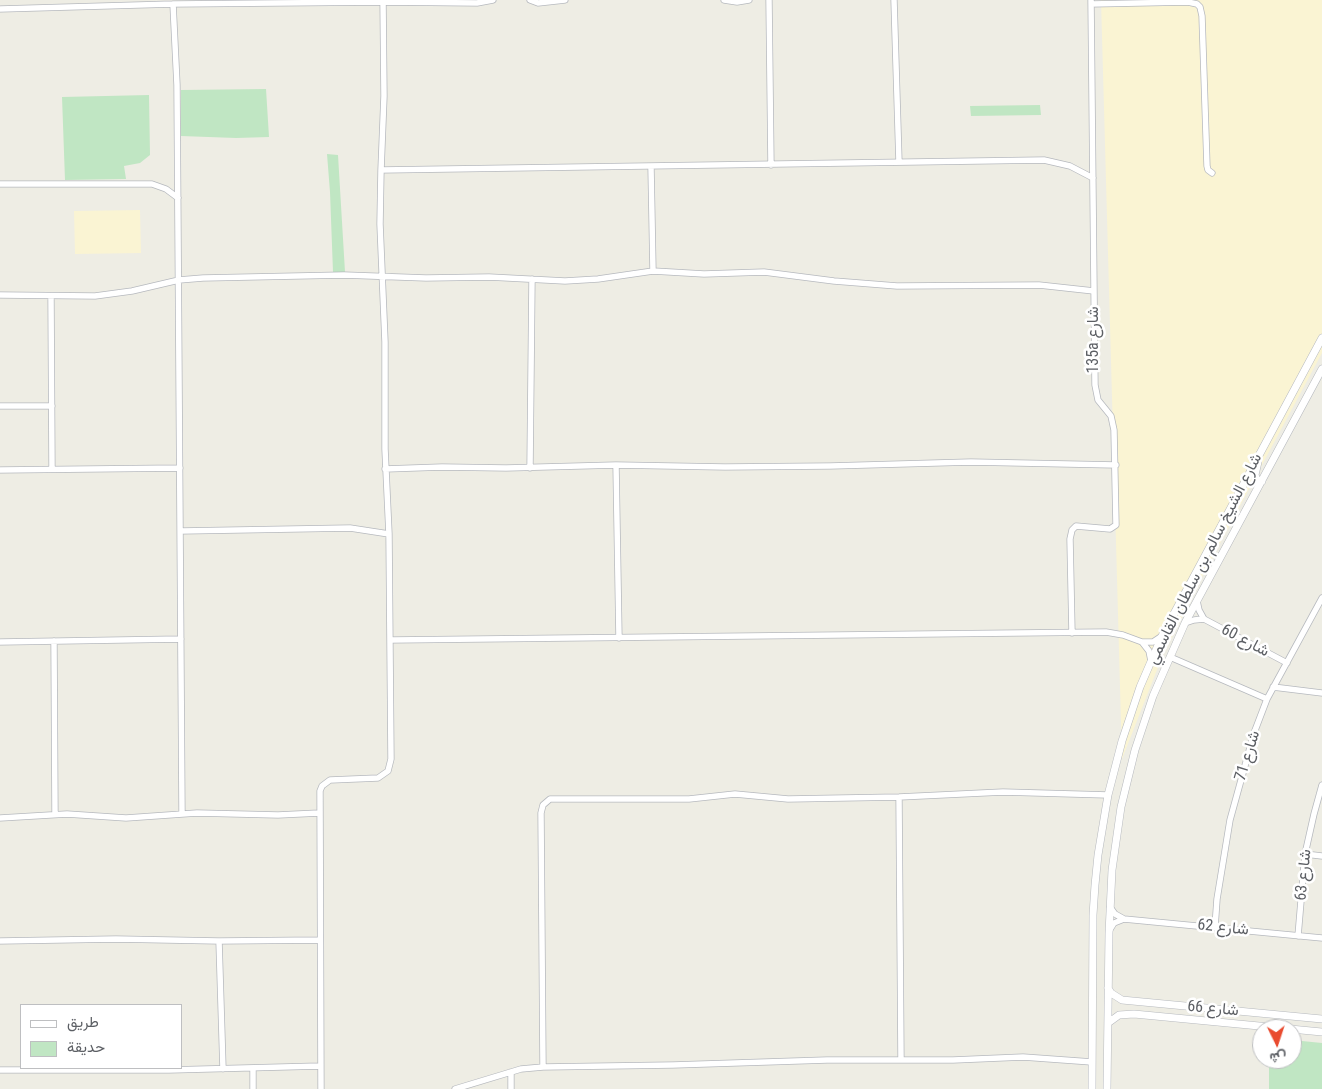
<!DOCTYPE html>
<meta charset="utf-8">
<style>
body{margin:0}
#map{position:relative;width:1322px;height:1089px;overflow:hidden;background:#eeede4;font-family:"Roboto Condensed",Vazirmatn,sans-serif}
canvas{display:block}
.legend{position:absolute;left:20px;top:1004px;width:162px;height:65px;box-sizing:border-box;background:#fff;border:1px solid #bebfc1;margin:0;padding:6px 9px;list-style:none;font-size:15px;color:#5c5f64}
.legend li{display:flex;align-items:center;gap:10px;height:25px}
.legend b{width:25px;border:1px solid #bebfc1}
.north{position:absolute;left:1252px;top:1019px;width:50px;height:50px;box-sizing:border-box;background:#fff;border:1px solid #bebfc1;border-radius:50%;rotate:176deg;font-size:14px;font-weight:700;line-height:20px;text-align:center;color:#5c5f64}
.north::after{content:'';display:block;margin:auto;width:18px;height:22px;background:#e94b2f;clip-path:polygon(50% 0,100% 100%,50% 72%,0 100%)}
</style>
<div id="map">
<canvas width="1322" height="1089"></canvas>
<ul class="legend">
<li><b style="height:6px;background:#fff"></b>طريق</li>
<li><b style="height:14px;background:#c0e6c3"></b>حديقة</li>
</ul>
<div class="north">ش</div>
</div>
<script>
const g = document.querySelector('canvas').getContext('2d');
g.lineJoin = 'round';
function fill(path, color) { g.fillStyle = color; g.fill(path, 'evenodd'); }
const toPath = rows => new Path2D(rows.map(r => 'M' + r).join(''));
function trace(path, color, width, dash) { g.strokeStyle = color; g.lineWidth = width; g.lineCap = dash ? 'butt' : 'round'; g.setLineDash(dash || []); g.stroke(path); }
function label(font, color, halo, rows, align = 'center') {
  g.font = font + ' "Roboto Condensed",Vazirmatn,sans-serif'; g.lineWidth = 5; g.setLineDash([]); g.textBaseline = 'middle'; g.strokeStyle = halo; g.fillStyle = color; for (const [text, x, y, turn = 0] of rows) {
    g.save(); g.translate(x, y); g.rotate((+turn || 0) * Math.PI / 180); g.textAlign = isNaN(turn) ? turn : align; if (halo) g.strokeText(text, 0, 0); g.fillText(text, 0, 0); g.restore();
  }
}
fill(toPath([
 [266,89,269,137,236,138,181,136,181,90],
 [149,95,150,155,140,163,124,166,126,179,65,180,62,97],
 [1040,105,1041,115,971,116,970,106],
 [327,154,338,155,345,272,333,272,330,192],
 [1292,1040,1322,1043,1322,1089,1269,1089,1269,1059,1292,1059]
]), '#c0e6c3');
fill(toPath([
 [1101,0,1322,0,1322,353,1203,575,1162,657,1122,759],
 [140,210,141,253,75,254,74,211]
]), '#faf4d3');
const minor = toPath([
 [530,0,538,3,565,0],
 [724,0,737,2,749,0],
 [769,0,771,165],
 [894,0,899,162],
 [173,4,177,85,182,813],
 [1091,4,1188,2,1197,4,1200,7,1202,16,1207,166,1208,170,1212,173],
 [0,9,173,4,383,2,477,3,493,0],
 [651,167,653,271],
 [381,170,1044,160,1070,166,1093,178],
 [0,184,152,184,166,189,178,198],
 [0,295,95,296,132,291,179,280,203,278,344,275,426,278,489,277,565,281,598,279,653,271,704,274,764,272,834,281,897,286,1039,285,1094,291],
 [51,296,52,469],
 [0,406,52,406],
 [616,465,619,638],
 [530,468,532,279],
 [385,469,442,467,506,468,616,465,725,467,830,466,971,462,1116,465],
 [0,470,180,468],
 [181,531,350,528,389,534],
 [1197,601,1199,610,1204,619,1287,663],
 [1185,623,1194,620,1204,619],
 [1072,633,1070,539,1072,530,1076,526,1110,529,1116,525,1114,430,1111,416,1098,400,1095,385,1091,0],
 [391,640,1106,632,1123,635,1142,642,1149,651,1151,661],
 [54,641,55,814],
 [0,642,181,639],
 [1142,642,1153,642,1162,636],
 [1170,657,1267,699],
 [1273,687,1322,693],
 [899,797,901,1060],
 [0,818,67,814,126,818,197,813,278,815,319,813],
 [1305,854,1322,856],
 [1110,907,1115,914,1124,919,1322,938],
 [1215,927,1217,899,1230,820,1254,733,1267,699,1322,598],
 [1109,931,1114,923,1124,919],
 [1298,936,1305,854,1314,814,1322,785],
 [0,941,116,939,219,941,320,940],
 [219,941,223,1069],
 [543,1067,541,813,543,805,550,799,689,799,735,794,788,799,899,797,1003,792,1108,795],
 [253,1069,253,1089],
 [0,1070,169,1070,320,1066],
 [511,1072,511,1089],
 [321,1089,320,791,322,786,330,780,378,778,388,771,391,759,389,534,385,449,385,342,380,224,381,170,384,96,383,0],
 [455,1089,521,1069,543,1067,673,1065,827,1060,953,1060,1023,1057,1092,1062]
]);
const tertiary = toPath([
 [1258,462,1255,475,1257,480,1262,481],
 [1108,988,1111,993,1122,1000,1322,1019],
 [1108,1023,1119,1015,1134,1014,1322,1032],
 [1092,1089,1093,915,1095,885,1098,855,1108,795,1122,741,1140,687,1162,636,1322,338],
 [1107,1089,1109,933,1112,870,1121,807,1135,750,1153,696,1185,623,1322,369]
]);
trace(minor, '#b6b9be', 7);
trace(tertiary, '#b6b9be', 8);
trace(minor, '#fff', 5.5);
trace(tertiary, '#fff', 7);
label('16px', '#5c5f64', '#fff', [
 ["135a شارع",1094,340,-90],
 ["شارع الشيخ سالم بن سلطان القاسمي",1205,559,-63],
 ["شارع 60",1245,641,28],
 ["شارع 71",1248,756,-73],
 ["شارع 63",1304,875,-84],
 ["شارع 62",1223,928,6],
 ["شارع 66",1213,1009,5]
]);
</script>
